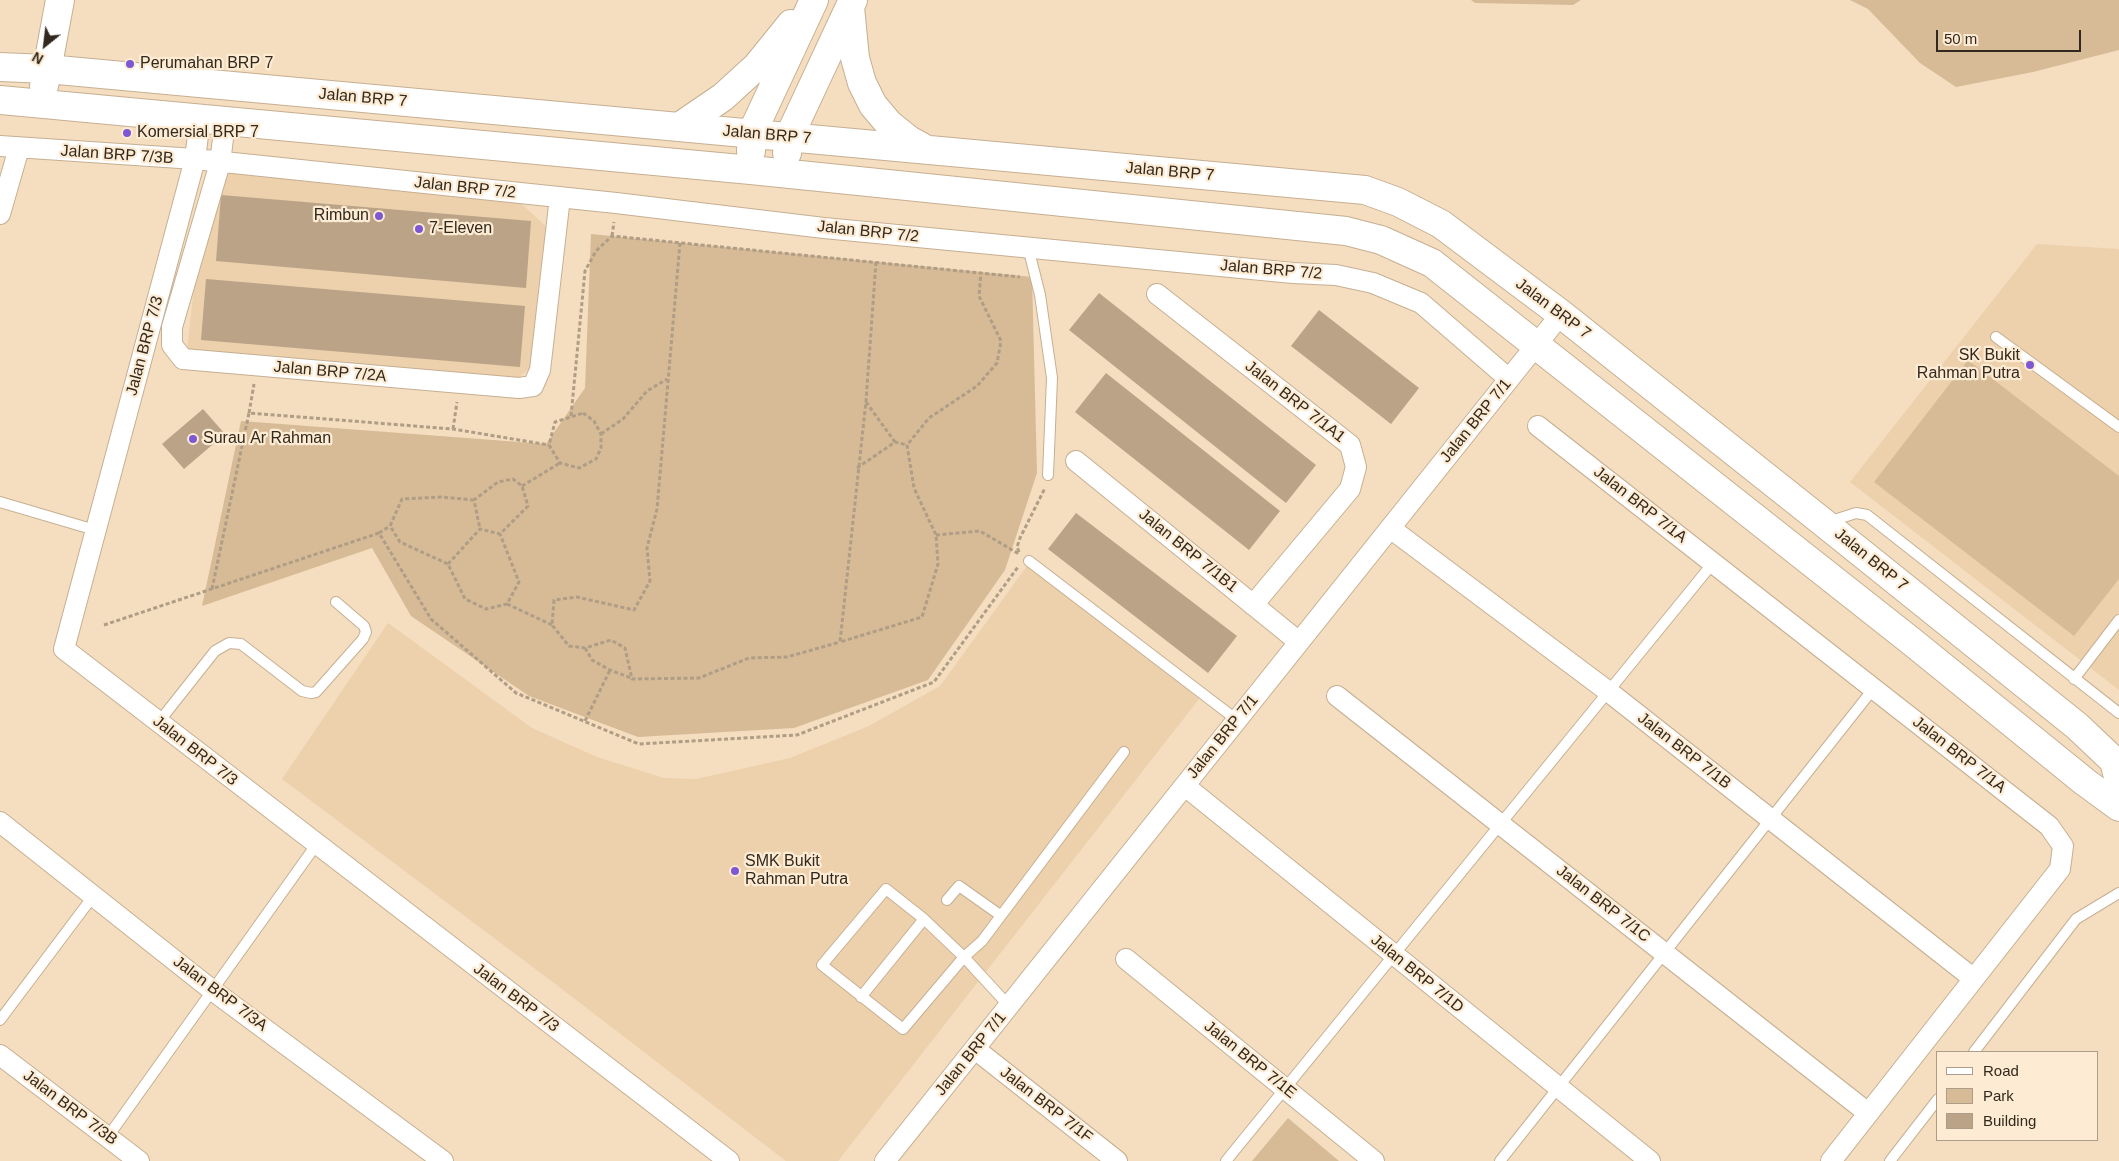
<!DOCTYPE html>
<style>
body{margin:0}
#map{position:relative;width:2119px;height:1161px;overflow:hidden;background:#f5ddbf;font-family:Arial,sans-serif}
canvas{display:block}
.legend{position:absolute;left:1936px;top:1051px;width:162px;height:90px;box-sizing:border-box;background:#feebd3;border:1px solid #ac9d8a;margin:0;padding:6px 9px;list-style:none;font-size:15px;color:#31291d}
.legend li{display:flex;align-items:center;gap:10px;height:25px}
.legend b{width:25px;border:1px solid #ac9d8a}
.north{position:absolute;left:20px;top:20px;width:50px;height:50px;-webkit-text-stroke:4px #feebd3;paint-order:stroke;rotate:209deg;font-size:14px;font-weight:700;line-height:20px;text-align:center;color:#31291d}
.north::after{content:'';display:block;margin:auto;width:18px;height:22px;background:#31291d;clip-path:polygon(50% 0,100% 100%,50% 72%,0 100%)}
.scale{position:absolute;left:1936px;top:30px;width:145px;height:22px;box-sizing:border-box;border:2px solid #31291d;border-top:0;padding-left:6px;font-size:15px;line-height:18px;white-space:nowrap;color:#31291d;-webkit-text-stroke:4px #feebd3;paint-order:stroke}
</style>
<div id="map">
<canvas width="2119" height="1161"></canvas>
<ul class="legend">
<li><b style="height:6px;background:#fff"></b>Road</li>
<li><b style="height:14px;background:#d7bb97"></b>Park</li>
<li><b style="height:14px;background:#baa386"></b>Building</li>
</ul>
<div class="north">N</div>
<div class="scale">50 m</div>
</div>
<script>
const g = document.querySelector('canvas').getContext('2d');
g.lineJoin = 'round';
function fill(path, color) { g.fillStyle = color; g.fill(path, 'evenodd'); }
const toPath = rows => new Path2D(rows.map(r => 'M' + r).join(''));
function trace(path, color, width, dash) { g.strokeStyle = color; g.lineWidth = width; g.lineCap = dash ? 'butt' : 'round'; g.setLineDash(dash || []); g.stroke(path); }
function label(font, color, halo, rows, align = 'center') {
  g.font = font + ' Arial,sans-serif'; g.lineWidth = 4.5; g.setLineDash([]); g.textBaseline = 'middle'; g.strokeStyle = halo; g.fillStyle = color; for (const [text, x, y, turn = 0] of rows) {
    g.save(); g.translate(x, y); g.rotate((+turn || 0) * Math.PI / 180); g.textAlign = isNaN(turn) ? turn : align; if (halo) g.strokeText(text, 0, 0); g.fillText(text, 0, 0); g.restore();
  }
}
fill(toPath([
 [225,172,517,200,548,228,532,366,516,380,187,351,195,278],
 [2037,244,2119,249,2119,690,1850,482],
 [1027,566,1145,655,1199,699,838,1161,786,1161,554,983,282,779,388,623,532,728,597,757,664,778,696,779,790,758,869,726,940,686]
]), '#edd0ac');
fill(toPath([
 [1471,0,1581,0,1573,5,1475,3],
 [1850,0,2119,0,2119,50,2033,72,1956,87,1920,63,1868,9],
 [591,234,1032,277,1037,473,1005,570,928,680,794,728,638,737,529,696,411,616,372,548,202,606,241,421,546,444,585,388],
 [1968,360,2119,476,2119,579,2074,636,1874,482],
 [1288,1118,1339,1161,1252,1161]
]), '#d7bb97');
fill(toPath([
 [221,195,531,221,526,288,216,261],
 [206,279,525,306,520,367,201,340],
 [1099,293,1316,465,1286,503,1069,330],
 [1319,310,1419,388,1391,424,1291,346],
 [1106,373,1280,511,1249,550,1075,412],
 [203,409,225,434,184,469,162,444],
 [1076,513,1237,636,1208,673,1048,549]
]), '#baa386');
const lane = toPath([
 [1028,247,1040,295,1052,378,1048,475],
 [1996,337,2119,427],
 [0,502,95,530],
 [1828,522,1856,513,1867,515,2119,713],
 [1029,561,1237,720],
 [2074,679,2119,620],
 [158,723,215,651,229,643,241,644,302,691,311,693,316,692,363,639,366,632,364,626,336,602],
 [947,900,959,886,1000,915],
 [861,997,924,919],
 [1009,1006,964,957,924,919,886,889,822,965,903,1029,964,957,982,941,1124,752],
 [0,1020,94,895],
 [1974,1052,2076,919,2119,893],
 [107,1138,316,845],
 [1226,1161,1713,563],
 [1500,1161,1874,688],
 [1890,1161,1938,1099]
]);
const street = toPath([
 [200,120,195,159,64,649,729,1161],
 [225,122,220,163,172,327,172,345,183,359,519,388,533,386,540,370,560,197],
 [0,146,195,159,616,203,824,228,1293,273,1336,275,1373,283,1421,303,1509,379],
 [0,214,19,148],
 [1157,294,1350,445,1356,467,1350,489,1253,605],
 [1538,426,2049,826,2063,846,2060,869,1831,1161],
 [1076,461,1299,642],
 [1390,528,1609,692,1974,979],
 [1337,696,1868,1113],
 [1185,786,1650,1161],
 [0,822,212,990,443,1161],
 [1126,959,1374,1161],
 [975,1049,1117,1161],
 [0,1055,139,1161],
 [885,1161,1561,314]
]);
const secondary = toPath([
 [850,7,855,58,862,83,873,105,889,124,909,140,922,147],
 [0,67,47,69,1365,190,1398,202,1441,224,1561,314,1824,523,2077,726,2114,761,2118,777,2119,794],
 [44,86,60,0],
 [0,100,751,170,1346,231,1381,240,1432,263,1911,641,2085,782,2119,807],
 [679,127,723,97,757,66,791,24],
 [751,151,752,133,814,0],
 [787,153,789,137,853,0]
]);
trace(lane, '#c6af92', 12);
trace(street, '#c6af92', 22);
trace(secondary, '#c6af92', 30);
trace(toPath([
 [612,236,614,222],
 [680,243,657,509,647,548,650,581,634,610,577,597,554,600,552,625,569,646,585,648,611,640,625,648,632,679,699,678,749,658,787,657,840,642],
 [876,262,866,401,840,642,922,617,938,564,936,535,914,488,907,445,929,418,977,386,997,363,1001,341,979,296,981,272],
 [866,402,895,442],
 [249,413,254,384],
 [583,413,594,421,601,434,601,448,596,459,579,468,560,463,549,445,555,422,583,413],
 [571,416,585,271,596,251,612,236,1020,277],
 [453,429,457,402],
 [601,434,623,419,647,391,667,379],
 [857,468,895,442,907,445],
 [522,486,560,463],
 [474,500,441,497,402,499,390,526,400,542,448,564,465,599,486,609,507,604,519,582,500,534],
 [379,533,390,526],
 [936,535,980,531,1019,554],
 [1019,552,1017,547,1020,538,1045,488],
 [448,564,480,529,500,534,528,506,522,486,513,479,498,482,474,500,480,529],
 [212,589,249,413,453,429,549,445],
 [507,604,552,625],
 [104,625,379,533,431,619,516,693,639,744,797,735,934,682,1018,567],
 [585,648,592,660,610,670,631,678],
 [585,721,610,670]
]), '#af9d85', 3, [4, 2.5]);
trace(lane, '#fff', 10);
trace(street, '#fff', 20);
trace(secondary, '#fff', 28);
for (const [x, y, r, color] of [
 [130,64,5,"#7c59d3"],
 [127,133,5,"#7c59d3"],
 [379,216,5,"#7c59d3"],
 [419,229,5,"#7c59d3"],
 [2030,365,5,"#7c59d3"],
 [193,439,5,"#7c59d3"],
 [735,871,5,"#7c59d3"]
]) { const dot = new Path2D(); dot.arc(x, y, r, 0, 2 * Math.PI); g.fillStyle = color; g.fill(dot); trace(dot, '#feebd3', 2); }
label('16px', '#31291d', '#feebd3', [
 ["Perumahan BRP 7",140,64],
 ["Komersial BRP 7",137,133],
 ["Rimbun",369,216,"right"],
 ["7-Eleven",429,229],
 ["SK Bukit",2020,356,"right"],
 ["Rahman Putra",2020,374,"right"],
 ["Surau Ar Rahman",203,439],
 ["SMK Bukit",745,862],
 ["Rahman Putra",745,880]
], 'left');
label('16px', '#31291d', '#feebd3', [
 ["Jalan BRP 7",363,98,5],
 ["Jalan BRP 7",767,135,5],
 ["Jalan BRP 7/3B",117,155,4],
 ["Jalan BRP 7",1170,172,5],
 ["Jalan BRP 7/2",465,188,6],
 ["Jalan BRP 7/2",868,232,6],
 ["Jalan BRP 7/2",1271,270,5],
 ["Jalan BRP 7",1553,309,37],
 ["Jalan BRP 7/3",145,346,-75],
 ["Jalan BRP 7/2A",330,372,5],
 ["Jalan BRP 7/1A1",1295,402,38],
 ["Jalan BRP 7/1",1476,421,-51],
 ["Jalan BRP 7/1A",1640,505,38],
 ["Jalan BRP 7/1B1",1188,551,39],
 ["Jalan BRP 7",1871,560,39],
 ["Jalan BRP 7/1",1223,737,-51],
 ["Jalan BRP 7/3",195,751,38],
 ["Jalan BRP 7/1B",1684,751,38],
 ["Jalan BRP 7/1A",1959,755,38],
 ["Jalan BRP 7/1C",1603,904,38],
 ["Jalan BRP 7/1D",1417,974,39],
 ["Jalan BRP 7/3A",220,994,37],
 ["Jalan BRP 7/3",516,998,37],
 ["Jalan BRP 7/1",971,1054,-51],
 ["Jalan BRP 7/1E",1250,1060,39],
 ["Jalan BRP 7/1F",1046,1105,38],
 ["Jalan BRP 7/3B",70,1108,37]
]);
</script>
